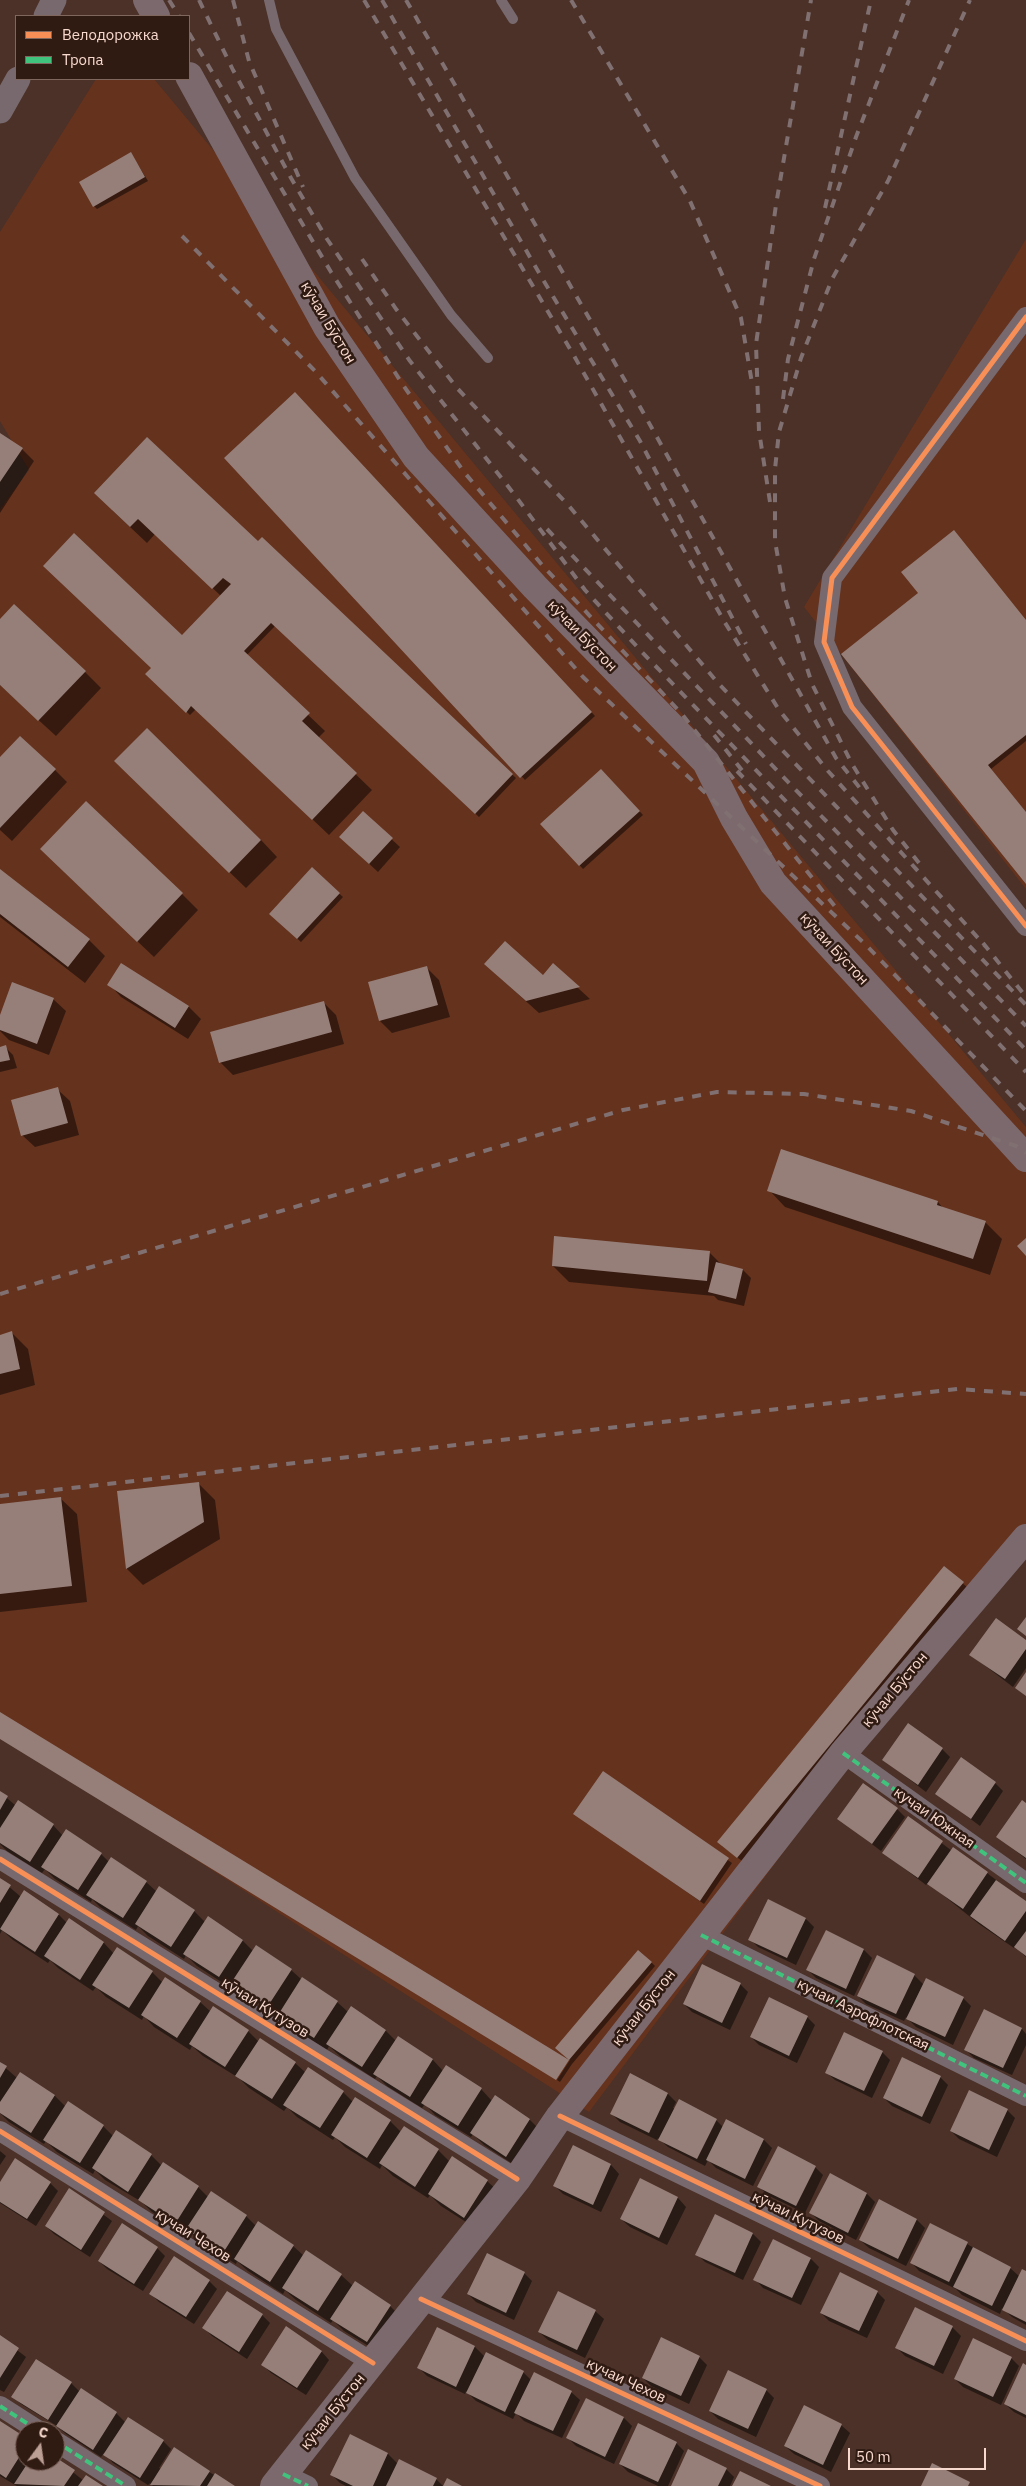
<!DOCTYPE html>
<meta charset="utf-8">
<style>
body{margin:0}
#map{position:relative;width:1026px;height:2486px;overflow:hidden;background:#4b3127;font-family:"IBM Plex Sans",sans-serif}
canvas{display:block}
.legend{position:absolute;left:15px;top:15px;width:175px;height:65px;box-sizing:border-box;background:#301b13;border:1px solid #80675e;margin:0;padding:6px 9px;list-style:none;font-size:15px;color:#f8d9ce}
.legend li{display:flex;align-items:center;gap:10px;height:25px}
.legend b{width:25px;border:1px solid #80675e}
.north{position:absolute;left:15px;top:2421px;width:50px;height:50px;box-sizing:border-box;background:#301b13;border:1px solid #80675e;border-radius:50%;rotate:14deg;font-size:14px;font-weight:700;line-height:20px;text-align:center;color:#f8d9ce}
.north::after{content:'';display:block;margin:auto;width:18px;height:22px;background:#bb9e94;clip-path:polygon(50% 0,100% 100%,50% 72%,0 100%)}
.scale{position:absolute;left:848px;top:2448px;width:138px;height:22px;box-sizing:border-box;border:2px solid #f8d9ce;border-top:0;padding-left:6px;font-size:15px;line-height:18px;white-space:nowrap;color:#f8d9ce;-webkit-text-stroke:4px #301b13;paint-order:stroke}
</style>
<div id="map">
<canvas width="1026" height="2486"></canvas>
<ul class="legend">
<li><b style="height:6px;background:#f78f57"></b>Велодорожка</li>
<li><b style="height:6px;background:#40c37c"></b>Тропа</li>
</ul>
<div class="north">С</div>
<div class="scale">50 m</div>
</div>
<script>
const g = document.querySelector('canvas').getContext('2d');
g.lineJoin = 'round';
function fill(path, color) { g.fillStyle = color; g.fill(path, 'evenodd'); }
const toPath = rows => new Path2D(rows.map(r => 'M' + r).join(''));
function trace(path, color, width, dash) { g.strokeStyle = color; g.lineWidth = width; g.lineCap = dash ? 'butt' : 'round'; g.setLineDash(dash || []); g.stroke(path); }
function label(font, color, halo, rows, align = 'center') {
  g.font = font + ' "IBM Plex Sans",sans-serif'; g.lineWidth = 5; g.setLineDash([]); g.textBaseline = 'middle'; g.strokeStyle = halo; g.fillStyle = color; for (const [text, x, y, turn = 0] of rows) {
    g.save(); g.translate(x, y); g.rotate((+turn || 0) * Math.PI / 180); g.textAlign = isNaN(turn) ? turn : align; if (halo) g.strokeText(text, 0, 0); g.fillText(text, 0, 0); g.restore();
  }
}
fill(toPath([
 [96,79,154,79,1026,1127,1026,1528,589,2112,0,1734,0,509,29,470,0,421,0,232],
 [1026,239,1026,889,804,607]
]), '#65321d');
fill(toPath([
 [131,154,148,181,97,209,94,206],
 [295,394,595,716,525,780,225,458],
 [0,434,22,449,34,461,0,513],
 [112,510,258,543,516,778,479,817,275,626,246,656,325,731,318,738,372,790,329,835,196,709,190,715,147,674,221,596,155,534,147,543],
 [919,593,1026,621,1026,741,991,769,1026,813,1026,882],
 [0,621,85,672,101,688,56,736,0,685],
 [0,759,55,770,67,782,12,841,0,830],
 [601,770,643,815,583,869,542,825],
 [132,778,261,840,277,857,246,888],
 [363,813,400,847,378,872,349,845],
 [58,866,182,894,198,910,154,957],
 [312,869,343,897,301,942,271,914],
 [0,870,89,940,105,956,85,983,0,917],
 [121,964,189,1007,201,1019,188,1039,121,997,109,984],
 [553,965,590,999,539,1013,498,976,543,977],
 [427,968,439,980,450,1017,392,1033,380,1021],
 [53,999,66,1011,49,1055,9,1040,0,1031,0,1018],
 [323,1002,336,1015,344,1044,233,1075,220,1062],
 [5,1047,13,1055,17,1068,0,1072,0,1048],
 [57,1089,70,1101,79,1135,35,1147,22,1135],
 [769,1190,938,1202,943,1208,985,1222,1002,1239,990,1275,785,1207],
 [709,1252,722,1265,743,1270,751,1278,744,1306,718,1300,714,1296,569,1282,553,1266],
 [12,1333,28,1349,35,1385,0,1395,0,1336],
 [199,1484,215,1500,220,1539,143,1585,127,1569,118,1493],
 [60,1498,77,1514,87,1602,0,1612,0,1505],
 [944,1568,967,1587,742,1861,722,1846],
 [1026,1641,1026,1668,1013,1687,971,1655],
 [942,1749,950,1757,926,1792,884,1760],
 [603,1773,732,1863,704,1904,575,1814],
 [995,1783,1003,1791,980,1826,937,1794],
 [0,1792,16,1806,53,1825,63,1836,101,1854,109,1862,146,1882,157,1892,194,1911,205,1922,208,1918,243,1941,253,1951,291,1970,302,1980,337,2002,348,2012,386,2031,396,2041,398,2037,433,2060,443,2071,481,2089,492,2101,495,2097,530,2120,542,2132,519,2168,484,2145,473,2134,471,2137,435,2115,425,2104,422,2108,387,2086,377,2076,375,2079,340,2056,329,2046,327,2050,292,2027,281,2017,245,1995,235,1985,232,1989,197,1966,186,1955,184,1959,148,1936,138,1926,136,1930,100,1907,92,1899,91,1902,55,1879,45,1869,42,1873,7,1851,0,1844],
 [1026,1805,1026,1859,998,1837],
 [897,1809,905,1817,881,1851,839,1819],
 [909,1818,952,1851,987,1873,1026,1903,1026,1957,1015,1946,1014,1948,979,1924,928,1883,926,1885,884,1853],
 [0,1879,21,1897,24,1892,59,1915,67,1923,69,1920,104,1943,114,1954,152,1972,163,1983,200,2002,211,2012,248,2031,259,2042,295,2063,306,2073,343,2092,353,2102,356,2098,390,2121,401,2132,404,2127,438,2150,450,2162,487,2181,500,2193,477,2229,441,2206,430,2195,428,2198,393,2176,382,2165,380,2169,345,2147,335,2137,333,2140,297,2117,287,2107,284,2111,249,2088,239,2078,203,2056,192,2046,190,2050,154,2027,144,2016,142,2020,106,1997,96,1987,93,1991,58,1968,50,1960,48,1963,13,1940,2,1930,0,1934],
 [768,1901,806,1919,814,1927,796,1965,758,1947,750,1939],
 [827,1931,864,1950,872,1958,854,1996,816,1978,808,1970],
 [651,1962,655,1966,572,2064,560,2082,557,2080,570,2060,557,2048],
 [914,1975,924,1985,963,1998,971,2006,953,2045,916,2027,906,2017,904,2021,866,2004,858,1996],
 [740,1984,748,1992,730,2030,692,2012,684,2004],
 [807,2017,815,2025,797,2063,759,2045,751,2037],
 [1022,2029,1026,2034,1026,2045,1012,2075,974,2058,966,2050],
 [882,2052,890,2060,872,2098,835,2080,826,2072],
 [0,2063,17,2078,20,2073,55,2096,66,2107,103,2126,114,2137,151,2155,162,2166,198,2187,209,2198,246,2216,256,2226,293,2246,304,2256,341,2275,353,2286,390,2306,402,2318,380,2353,344,2331,333,2320,331,2323,296,2300,285,2290,283,2294,248,2271,237,2261,236,2264,200,2241,190,2231,187,2235,152,2212,142,2202,105,2180,95,2170,93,2174,57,2152,46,2141,44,2144,9,2122,0,2113],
 [631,2075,668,2094,676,2102,673,2108,675,2109,716,2120,724,2128,727,2121,764,2140,772,2148,753,2186,716,2168,708,2160,705,2166,668,2147,658,2138,657,2140,620,2122,611,2113],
 [940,2077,948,2085,930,2124,892,2106,884,2098],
 [1007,2110,1015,2118,997,2157,959,2139,951,2131],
 [573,2147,611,2165,619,2174,601,2212,563,2194,555,2186],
 [0,2151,6,2156,0,2165],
 [815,2167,823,2175,805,2213,767,2195,759,2186],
 [830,2175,867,2194,875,2202,856,2240,819,2221,811,2213],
 [640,2180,678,2198,686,2207,667,2245,630,2227,621,2219],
 [50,2183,58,2191,36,2226,0,2203,0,2184],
 [70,2190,112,2221,90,2257,54,2234,46,2226],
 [880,2201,917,2220,925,2228,906,2266,869,2248,860,2240],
 [931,2224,1010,2268,1020,2277,1026,2273,1026,2325,1012,2317,1002,2308,1000,2314,962,2295,956,2289,919,2271,911,2262],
 [753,2234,761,2242,743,2280,705,2262,697,2254],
 [773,2241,811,2259,819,2267,801,2305,763,2288,755,2279],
 [157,2248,165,2256,143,2291,107,2269,99,2261],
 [524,2273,532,2281,514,2320,476,2302,468,2294],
 [209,2281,217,2289,194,2324,159,2302,151,2294],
 [877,2292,885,2300,867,2338,829,2321,821,2313],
 [916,2309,953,2328,961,2336,943,2374,905,2356,897,2348],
 [595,2311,604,2319,585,2358,548,2340,539,2332],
 [262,2315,270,2323,247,2359,212,2336,204,2328],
 [438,2329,475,2347,485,2357,523,2372,531,2380,571,2392,580,2400,562,2438,524,2421,516,2413,513,2419,476,2401,466,2391,465,2394,427,2376,419,2368],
 [0,2337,26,2357,4,2392,0,2390],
 [321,2351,329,2360,306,2395,271,2373,263,2365],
 [699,2357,707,2365,689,2404,651,2386,643,2378],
 [1011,2358,1019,2366,1001,2405,963,2387,955,2379],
 [1026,2366,1026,2418,1014,2412,1005,2404],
 [71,2383,80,2392,116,2413,126,2423,163,2441,171,2449,159,2468,161,2469,209,2472,233,2486,153,2486,150,2483,148,2485,113,2463,104,2453,101,2457,66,2434,57,2426,21,2404,13,2396],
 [766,2390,774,2398,756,2437,718,2419,710,2411],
 [804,2407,841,2425,850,2433,831,2472,794,2454,785,2446],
 [624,2418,632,2426,614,2464,576,2446,568,2438],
 [0,2422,25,2439,25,2461,55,2461,55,2458,84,2481,100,2486,17,2486,0,2476],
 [351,2436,388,2454,398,2464,436,2479,443,2486,346,2486,340,2483,332,2475],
 [676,2443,684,2451,668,2486,658,2486,628,2472,620,2464],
 [726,2469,734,2477,730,2486,672,2486]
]), '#0007');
fill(toPath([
 [131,152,145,177,93,207,79,182],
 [295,392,592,712,520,778,224,458],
 [0,433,23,448,0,482],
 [147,437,258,541,262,537,513,774,475,814,271,623,244,651,310,713,302,721,357,773,312,820,191,706,186,713,145,674,151,668,43,566,74,533,182,635,231,584,223,578,212,589,138,519,130,527,94,493],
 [954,530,1026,620,1026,735,988,765,1026,812,1026,884,841,654,918,593,901,572],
 [14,604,86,671,38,721,0,685,0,619],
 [147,728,261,840,229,873,114,761],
 [20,736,56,769,0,828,0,757],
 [601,769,640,811,579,866,540,824],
 [86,801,183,893,137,942,40,849],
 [363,811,393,838,369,864,339,837],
 [312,867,340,893,297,939,269,914],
 [0,869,90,939,68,967,0,914],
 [505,941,543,975,553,963,580,987,526,1001,484,964],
 [121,963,189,1006,175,1028,107,985],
 [427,966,438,1005,379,1021,368,982],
 [12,982,54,998,37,1044,0,1030,0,1015],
 [324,1001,332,1032,219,1063,210,1032],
 [6,1045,10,1060,0,1062,0,1047],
 [58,1087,68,1123,21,1136,11,1100],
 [781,1149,938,1201,937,1205,986,1221,973,1259,767,1191],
 [554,1236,710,1251,707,1281,552,1266],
 [1026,1238,1026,1256,1017,1246],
 [716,1262,743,1269,736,1299,708,1292],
 [12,1331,20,1369,0,1374,0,1335],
 [199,1482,204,1522,126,1569,117,1491],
 [61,1497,72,1586,0,1594,0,1504],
 [944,1566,964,1582,737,1858,717,1842],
 [1026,1617,1026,1636,1017,1629],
 [996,1618,1026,1640,1026,1649,1005,1679,969,1655],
 [1026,1672,1026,1696,1015,1688],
 [0,1712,569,2060,556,2080,0,1739],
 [908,1723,943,1748,918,1785,882,1760],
 [961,1757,996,1782,971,1819,935,1794],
 [603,1771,729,1858,700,1901,573,1814],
 [863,1783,898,1808,872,1844,837,1819],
 [0,1791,8,1796,0,1810],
 [18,1800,54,1824,30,1862,0,1843,0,1828],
 [1022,1800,1026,1803,1026,1858,996,1837],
 [908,1816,943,1841,918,1878,882,1853],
 [66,1829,102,1853,78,1890,41,1867],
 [953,1847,988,1872,963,1909,927,1884],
 [111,1857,147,1881,123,1918,86,1895],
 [0,1878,11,1885,0,1903],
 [996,1880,1026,1901,1026,1911,1005,1941,970,1916],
 [159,1886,195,1910,171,1947,135,1924],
 [24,1890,59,1914,35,1952,0,1929],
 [768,1899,806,1918,787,1958,748,1940],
 [208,1916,243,1940,219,1977,183,1954],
 [69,1918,104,1942,80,1980,44,1956],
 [826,1930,864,1949,846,1989,806,1970],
 [1026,1931,1026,1956,1014,1947],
 [256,1945,292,1969,268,2006,231,1983],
 [117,1947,153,1971,129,2008,92,1985],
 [638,1950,652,1962,569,2060,555,2048],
 [877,1955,915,1974,896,2014,857,1996],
 [702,1964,741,1983,722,2023,683,2004],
 [165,1977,201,2001,177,2038,141,2015],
 [302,1977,338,2001,314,2038,278,2015],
 [926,1978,964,1997,945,2037,906,2019],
 [769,1997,808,2016,789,2056,750,2037],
 [213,2006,249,2030,225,2067,189,2044],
 [351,2006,386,2030,362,2067,326,2044],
 [984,2009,1022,2028,1003,2068,964,2050],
 [844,2032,883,2051,864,2091,825,2073],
 [398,2036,433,2059,410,2097,373,2074],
 [260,2038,296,2062,272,2099,235,2076],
 [902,2057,941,2076,922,2117,883,2098],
 [0,2062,7,2066,0,2078],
 [446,2065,482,2088,458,2126,421,2103],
 [308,2067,344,2091,320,2128,283,2105],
 [20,2072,55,2095,31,2133,0,2113,0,2102],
 [630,2073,668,2093,649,2133,610,2114],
 [969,2090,1008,2109,989,2150,950,2131],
 [495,2095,530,2119,506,2157,470,2133],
 [355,2097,391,2120,367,2158,331,2135],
 [679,2099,717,2119,697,2159,658,2140],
 [68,2101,104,2125,80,2163,43,2140],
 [726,2119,764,2139,745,2179,706,2160],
 [404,2126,439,2149,415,2187,379,2163],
 [116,2130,152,2154,128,2192,92,2168],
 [573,2145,611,2164,593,2205,553,2186],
 [778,2146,816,2166,796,2206,757,2187],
 [452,2156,488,2180,464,2218,428,2194],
 [15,2158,51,2182,27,2219,0,2202,0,2182],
 [163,2162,199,2186,175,2224,138,2200],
 [830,2173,867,2193,848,2233,809,2213],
 [640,2178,678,2197,659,2238,620,2219],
 [69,2188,105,2212,81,2250,45,2226],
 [211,2191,247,2215,223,2253,186,2229],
 [879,2199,917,2219,898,2259,859,2240],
 [715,2214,753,2233,735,2273,695,2255],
 [258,2221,294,2245,270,2282,234,2259],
 [122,2223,158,2247,134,2284,98,2261],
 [930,2223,968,2242,949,2282,910,2263],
 [773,2239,811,2258,792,2298,753,2280],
 [973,2247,1011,2267,992,2306,953,2287],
 [306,2250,342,2274,318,2311,282,2288],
 [487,2253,525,2272,506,2313,467,2294],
 [174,2256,210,2280,186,2317,149,2294],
 [1022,2269,1026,2271,1026,2322,1002,2310],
 [840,2272,878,2291,859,2331,820,2313],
 [355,2281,391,2305,367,2342,330,2319],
 [227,2291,263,2314,239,2352,202,2328],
 [558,2291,596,2310,577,2350,538,2332],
 [915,2307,953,2326,934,2366,895,2348],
 [286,2326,322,2351,297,2388,261,2365],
 [437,2327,475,2346,456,2387,417,2368],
 [0,2335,19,2348,0,2378],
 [661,2337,700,2356,681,2396,642,2378],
 [973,2338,1012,2357,993,2397,954,2379],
 [486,2352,524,2371,505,2412,466,2393],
 [36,2359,72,2382,48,2420,11,2397],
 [1023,2363,1026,2365,1026,2415,1004,2404],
 [728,2370,767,2389,748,2429,709,2411],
 [534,2372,572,2391,553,2431,514,2413],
 [81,2388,117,2412,93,2450,56,2426],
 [586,2398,624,2417,605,2457,566,2438],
 [804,2405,842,2424,823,2465,784,2446],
 [128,2417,164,2440,140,2478,103,2455],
 [0,2421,25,2437,25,2448,6,2478,0,2474],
 [638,2423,677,2442,658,2482,619,2464],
 [350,2434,388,2453,373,2486,353,2486,330,2475],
 [174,2447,210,2471,200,2486,150,2485],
 [688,2449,727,2468,718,2486,671,2486],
 [55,2457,75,2470,64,2486,14,2484,29,2461,55,2461],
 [399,2459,437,2478,433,2486,386,2486],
 [932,2463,970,2482,968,2486,921,2486],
 [740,2471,771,2486,732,2486],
 [215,2473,235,2486,207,2486],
 [86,2475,103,2486,78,2486],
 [447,2478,462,2486,443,2486]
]), '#967f79');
trace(toPath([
 [269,0,276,29,355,178,451,315,488,358],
 [501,0,513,19]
]), '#78696e', 10);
trace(toPath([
 [1026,317,832,578,824,642,852,707,1026,926],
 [843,1753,1026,1883],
 [0,1859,517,2179],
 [701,1935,1026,2096],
 [560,2116,1026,2341],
 [0,2131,373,2363],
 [421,2299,820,2486],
 [0,2406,39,2431],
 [55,2441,126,2486],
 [283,2474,308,2486]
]), '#78696e', 20);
trace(toPath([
 [46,16,54,0],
 [0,111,18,79]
]), '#78696e', 25);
trace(toPath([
 [147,0,156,16],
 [189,76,327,327,416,457,535,587,706,762,734,818,773,883,1026,1158],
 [274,2486,517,2179,560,2116,843,1753,1026,1538]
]), '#7c696e', 28);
trace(toPath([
 [169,0,179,16],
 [199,0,233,70,291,178,327,239,410,361,514,494,585,590,641,651,1026,1050],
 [233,0,249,61,303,187],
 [364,0,573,354,724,621,779,710,828,771,987,948],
 [382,0,542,278,640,441,746,644],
 [406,0,639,405,836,758,863,792],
 [571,0,690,201,741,318,752,383],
 [189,33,331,272,403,385,464,472,543,566,681,713,837,909],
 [825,208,871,0],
 [182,236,315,371,583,677,867,946,1026,1111],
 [362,259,396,309,457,388,569,506,718,683,1026,1005],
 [783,399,788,359,814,259,856,137,909,0],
 [770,502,759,431,756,344,776,205,811,0],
 [547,529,791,785,1026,1026],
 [714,735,745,774],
 [737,771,1026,1072],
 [919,863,893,830,852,764,812,684,785,598,775,541,775,469,779,432,801,358,832,279,888,181,970,0],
 [983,943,1026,997],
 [0,1294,623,1110,717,1092,804,1094,911,1111,1016,1146,1026,1153],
 [0,1496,958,1389,1026,1394]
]), '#807071', 4, [9, 9]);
trace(toPath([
 [843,1753,1026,1883],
 [701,1935,1026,2096],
 [0,2406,39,2431],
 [55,2441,126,2486],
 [283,2474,308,2486]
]), '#40c37c', 4, [8, 4]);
trace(toPath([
 [1026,317,832,578,824,642,852,707,1026,926],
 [0,1859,517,2179],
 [560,2116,1026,2341],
 [0,2131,373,2363],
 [421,2299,820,2486]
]), '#f78f57', 5);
label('15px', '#f8d9ce', '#301b13', [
 ["кӯчаи Бӯстон",328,323,59],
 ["кӯчаи Бӯстон",582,636,46],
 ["кӯчаи Бӯстон",834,949,47],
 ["кӯчаи Бӯстон",895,1690,-50],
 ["кучаи Южная",934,1818,35],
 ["кӯчаи Кутузов",265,2008,32],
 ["кӯчаи Бӯстон",644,2008,-52],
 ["кучаи Аэрофлотская",863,2015,26],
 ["кӯчаи Кутузов",798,2218,26],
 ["кучаи Чехов",193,2236,32],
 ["кучаи Чехов",626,2381,25],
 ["кӯчаи Бӯстон",333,2412,-51]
]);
</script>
